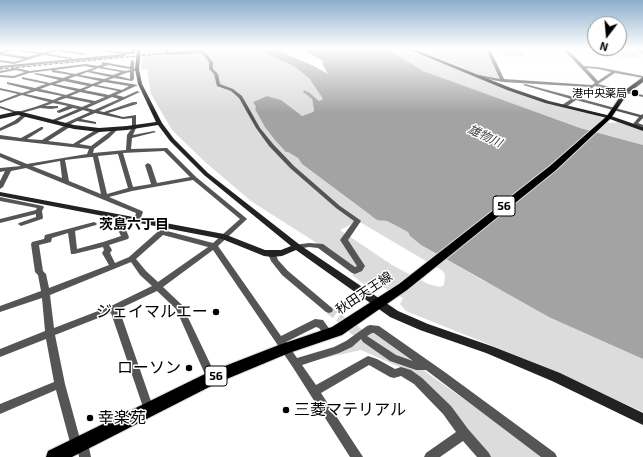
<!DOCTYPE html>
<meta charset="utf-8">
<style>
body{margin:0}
#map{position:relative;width:643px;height:457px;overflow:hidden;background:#fff;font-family:"Exo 2",sans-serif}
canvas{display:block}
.north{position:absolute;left:587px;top:16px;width:40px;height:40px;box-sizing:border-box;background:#fff;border:1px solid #999;border-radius:50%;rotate:196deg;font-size:11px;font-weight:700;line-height:16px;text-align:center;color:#000}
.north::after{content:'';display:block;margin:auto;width:14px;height:18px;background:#000;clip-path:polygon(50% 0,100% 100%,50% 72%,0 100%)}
</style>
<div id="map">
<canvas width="643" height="457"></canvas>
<div class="north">N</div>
</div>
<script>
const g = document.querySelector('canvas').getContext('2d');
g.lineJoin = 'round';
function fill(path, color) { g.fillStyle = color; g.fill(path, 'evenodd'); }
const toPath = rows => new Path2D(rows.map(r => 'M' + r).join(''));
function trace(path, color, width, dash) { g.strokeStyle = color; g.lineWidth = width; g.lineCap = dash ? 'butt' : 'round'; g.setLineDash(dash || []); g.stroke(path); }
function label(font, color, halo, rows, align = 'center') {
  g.font = font + ' "Exo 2","Noto Sans JP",sans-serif'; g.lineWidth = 3; g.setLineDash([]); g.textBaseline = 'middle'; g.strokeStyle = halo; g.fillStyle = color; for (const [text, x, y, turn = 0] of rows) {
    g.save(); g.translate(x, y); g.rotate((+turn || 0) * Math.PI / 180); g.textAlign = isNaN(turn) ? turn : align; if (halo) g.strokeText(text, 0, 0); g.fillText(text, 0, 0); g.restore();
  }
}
fill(toPath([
 [143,49,163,49,164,50,170,49,261,49,269,55,295,67,309,78,323,99,319,101,310,93,307,95,312,99,314,110,313,112,302,116,286,105,267,96,253,102,256,107,255,109,288,152,298,158,302,164,370,215,384,221,387,221,408,232,410,236,421,245,484,281,643,359,643,412,525,359,406,311,400,304,403,298,385,288,370,288,361,282,352,275,355,272,315,242,251,201,205,162,172,130,151,94,147,69,142,70],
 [358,221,443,271,445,275,444,285,440,287,428,284,392,265,340,230],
 [387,49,409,49,503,88,565,108,598,116,603,118,601,120,610,123,619,122,643,130,643,145,580,128,433,75,413,67],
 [415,49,486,49,501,80,480,76],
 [500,49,527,49,528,51,521,50,525,57,504,56],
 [582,49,630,49,643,58,591,55],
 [371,333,376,333,430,375,545,457,490,457,417,375,361,350,316,360,364,334]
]), '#dcdcdc');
fill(toPath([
 [261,49,275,49,314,66,328,74,323,65,322,60,301,49,387,49,423,71,580,128,643,145,643,359,549,317,421,245,410,236,408,232,387,221,377,220,302,164,298,158,288,152,286,152,275,140,265,127,255,109,256,107,253,102,267,96,281,100,302,116,313,112,314,110,312,99,303,92,304,90,310,93,319,101,323,99,309,78,295,67,269,55]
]), '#a3a3a3');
trace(toPath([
 [329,310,353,329]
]), '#d9d9d9', 8, [8, 4]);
trace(toPath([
 [352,328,365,338]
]), '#d9d9d9', 10, [10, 5]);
const primary = toPath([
 [643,77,643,82,628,93,611,118,556,170,407,290,342,335,289,353,217,383,72,457,46,457,48,451,207,373,279,345,332,327,399,284,550,166,607,116,624,91,643,77]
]);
trace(primary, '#dbdbdb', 2);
fill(toPath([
 [6,49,14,49,43,53,53,50,52,49,61,49,86,54,84,55,57,51,47,54,73,58,71,59,43,55,14,64,0,62,0,60,14,62,24,59,0,55,0,53,28,57,38,54,6,49],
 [90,49,125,52,132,52,132,49,136,49,134,54,126,54,125,56,119,57,0,68,0,66,123,54,90,49],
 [166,49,170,49,168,50,168,53,204,51,213,62,213,69,218,74,220,84,233,89,242,96,260,128,273,144,294,166,340,206,360,220,361,221,348,240,365,266,362,271,355,274,352,273,318,248,309,247,297,249,294,249,293,247,294,245,309,243,323,244,355,267,357,266,340,240,354,221,336,208,290,168,269,146,256,128,239,98,231,91,217,86,214,74,209,69,209,62,202,53,167,55,165,54,164,50,166,49],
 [486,49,490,49,504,79,592,85,595,83,563,49,567,49,584,66,598,67,643,76,643,78,615,73,598,84,643,95,643,97,595,86,578,98,641,115,643,114,643,118,638,123,643,125,643,127,633,124,639,117,576,100,566,107,562,107,562,105,571,99,523,85,525,84,574,97,589,87,503,82,478,77,477,76,479,75,500,79,486,49],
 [586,68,598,69,611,72,598,81,586,68],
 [635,49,639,49,643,52,643,54,635,49],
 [131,60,134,61,134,69,137,68,139,69,134,71,134,79,132,81,114,78,108,80,138,85,116,95,124,97,137,91,140,92,99,111,104,112,133,102,137,102,137,104,108,113,123,117,136,115,136,128,133,135,154,131,156,132,132,138,131,149,167,148,196,177,246,218,247,219,246,220,218,246,281,336,315,319,323,320,333,334,331,337,328,338,325,337,319,328,316,327,286,342,297,358,334,347,346,341,367,326,370,325,379,326,446,373,555,453,557,457,541,457,426,370,416,370,390,361,363,342,361,339,352,347,339,353,302,365,316,385,368,356,377,359,395,369,401,367,411,370,422,378,451,406,468,429,489,453,491,457,477,457,463,441,440,457,424,457,426,453,456,432,443,414,414,384,401,376,394,378,390,377,369,365,321,393,363,457,350,457,292,366,213,250,163,287,182,305,217,378,216,381,212,383,208,381,176,309,157,291,119,309,154,410,153,414,149,415,145,414,144,410,111,313,55,335,65,384,80,439,83,437,87,439,91,457,79,457,78,451,76,452,72,450,56,390,0,414,0,404,54,382,46,339,0,357,0,349,45,331,42,298,0,312,0,306,41,291,38,275,35,272,31,244,32,242,44,239,45,235,94,222,96,223,97,224,96,225,75,231,77,249,103,242,121,236,119,232,120,230,126,230,129,237,128,239,109,245,112,250,110,253,115,263,129,257,163,227,167,227,169,229,167,231,213,243,240,219,193,180,132,191,109,197,142,211,143,212,140,220,137,222,134,220,136,213,26,168,11,171,3,187,0,189,0,181,5,171,0,172,0,168,21,166,0,157,0,153,27,164,87,154,89,149,0,139,0,135,21,138,41,127,43,127,43,129,27,139,42,140,64,126,63,125,63,124,90,112,83,110,52,123,50,122,50,121,78,109,73,108,59,113,57,112,57,111,68,106,53,103,45,106,58,106,58,108,51,109,40,108,18,114,0,108,0,106,18,112,35,107,49,102,22,95,0,103,0,101,18,94,0,90,0,88,22,93,31,90,7,84,7,82,35,88,46,84,22,79,22,77,50,83,59,80,34,74,36,73,63,78,71,75,52,72,52,70,29,73,14,78,0,77,0,75,14,76,25,72,16,70,0,73,0,71,16,68,30,71,85,64,98,66,103,64,101,63,103,62,130,67,131,60],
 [108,65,130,69,130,70,125,71,102,67,108,65],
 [85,66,94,68,75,74,54,70,85,66],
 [98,68,121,72,113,75,91,71,98,68],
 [87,72,110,77,104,79,80,75,87,72],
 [130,72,130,79,118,76,126,73,130,72],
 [76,76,100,81,92,84,68,79,76,76],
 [64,81,88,86,80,89,55,84,64,81],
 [104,82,129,86,122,90,97,85,104,82],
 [51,85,76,91,66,95,40,89,51,85],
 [93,86,118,91,109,95,84,90,93,86],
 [36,91,62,96,53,100,26,94,36,91],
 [80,92,105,97,95,101,70,96,80,92],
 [112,97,119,99,94,110,87,108,112,97],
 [66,98,91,103,82,107,57,101,66,98],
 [95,113,123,119,132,118,132,128,127,135,126,150,93,153,94,149,109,138,117,130,117,128,115,128,91,146,79,144,101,131,101,129,97,129,73,144,48,141,70,127,70,126,69,125,77,121,96,124,96,122,81,119,95,113],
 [164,151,190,177,157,183,151,165,148,163,145,165,151,184,133,187,123,153,164,151],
 [118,154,128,188,107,194,98,156,118,154],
 [91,157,93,157,101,194,69,181,65,160,91,157],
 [60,161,62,178,32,166,33,166,60,161],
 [68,233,71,254,74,254,103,247,104,250,102,253,109,265,49,288,46,274,43,271,39,245,51,242,52,238,68,233],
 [163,235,208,247,158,282,146,271,136,259,163,235],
 [131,262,140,275,152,286,111,306,54,328,50,295,131,262],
 [372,333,374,333,413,361,396,355,367,336,372,333],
 [23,114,27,115,18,123,0,131,0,128,14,121,23,114],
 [0,197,43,206,44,207,42,211,43,218,42,219,21,226,18,224,19,223,36,217,36,214,0,223,0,219,36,210,37,208,0,201,0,197],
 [272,251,275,252,278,260,288,271,332,308,333,310,332,312,329,313,326,312,282,275,271,261,268,254,272,251]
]), '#555');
fill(toPath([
 [12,49,18,49,0,54,0,52,12,49],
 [137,49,141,49,139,69,142,84,162,123,174,139,208,173,300,245,398,311,428,324,494,347,560,373,643,413,643,425,552,381,486,353,420,330,390,317,296,250,282,256,272,257,264,256,222,239,0,196,0,192,224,234,265,250,281,250,291,246,204,175,170,141,158,125,127,130,99,132,74,129,18,115,0,119,0,115,18,111,74,125,99,128,127,126,156,122,138,84,135,69,137,49],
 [408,49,413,49,511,88,549,101,611,116,643,127,643,131,607,118,545,103,507,90,408,49]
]), '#222');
fill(primary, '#000');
trace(toPath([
 [0,69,211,49]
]), '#000', 1, [3, 1, 0.5, 1]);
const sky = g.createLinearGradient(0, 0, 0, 113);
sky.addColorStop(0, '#8cadcc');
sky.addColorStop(0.43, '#fff');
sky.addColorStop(1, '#ffffff00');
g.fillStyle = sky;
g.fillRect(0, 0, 643, 113);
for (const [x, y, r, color] of [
 [635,93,4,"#000"],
 [216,312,4,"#000"],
 [189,368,4,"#000"],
 [286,410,4,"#000"],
 [90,418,4,"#000"]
]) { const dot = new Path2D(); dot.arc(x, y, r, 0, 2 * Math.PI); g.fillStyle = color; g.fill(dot); trace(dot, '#fff', 1.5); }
label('11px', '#000', '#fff', [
 ["港中央薬局",627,93]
], 'right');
label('italic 12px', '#444', '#fff', [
 ["雄物川",485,136,25]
]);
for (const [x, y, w] of [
 [504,206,22],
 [216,376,22]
]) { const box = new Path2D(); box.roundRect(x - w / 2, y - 10, w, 20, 3); g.fillStyle = '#fff'; g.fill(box); trace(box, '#000', 1); }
label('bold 12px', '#000', null, [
 ["56",504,206],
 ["56",216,376]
]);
label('13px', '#000', '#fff', [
 ["秋田天王線",364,293,-34]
]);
label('bold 14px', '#000', '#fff', [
 ["茨島六丁目",134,224]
]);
label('16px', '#000', '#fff', [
 ["ジェイマルエー",208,312],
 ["ローソン",181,368],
 ["三菱マテリアル",294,410,"left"],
 ["幸楽苑",98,418,"left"]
], 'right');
</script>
